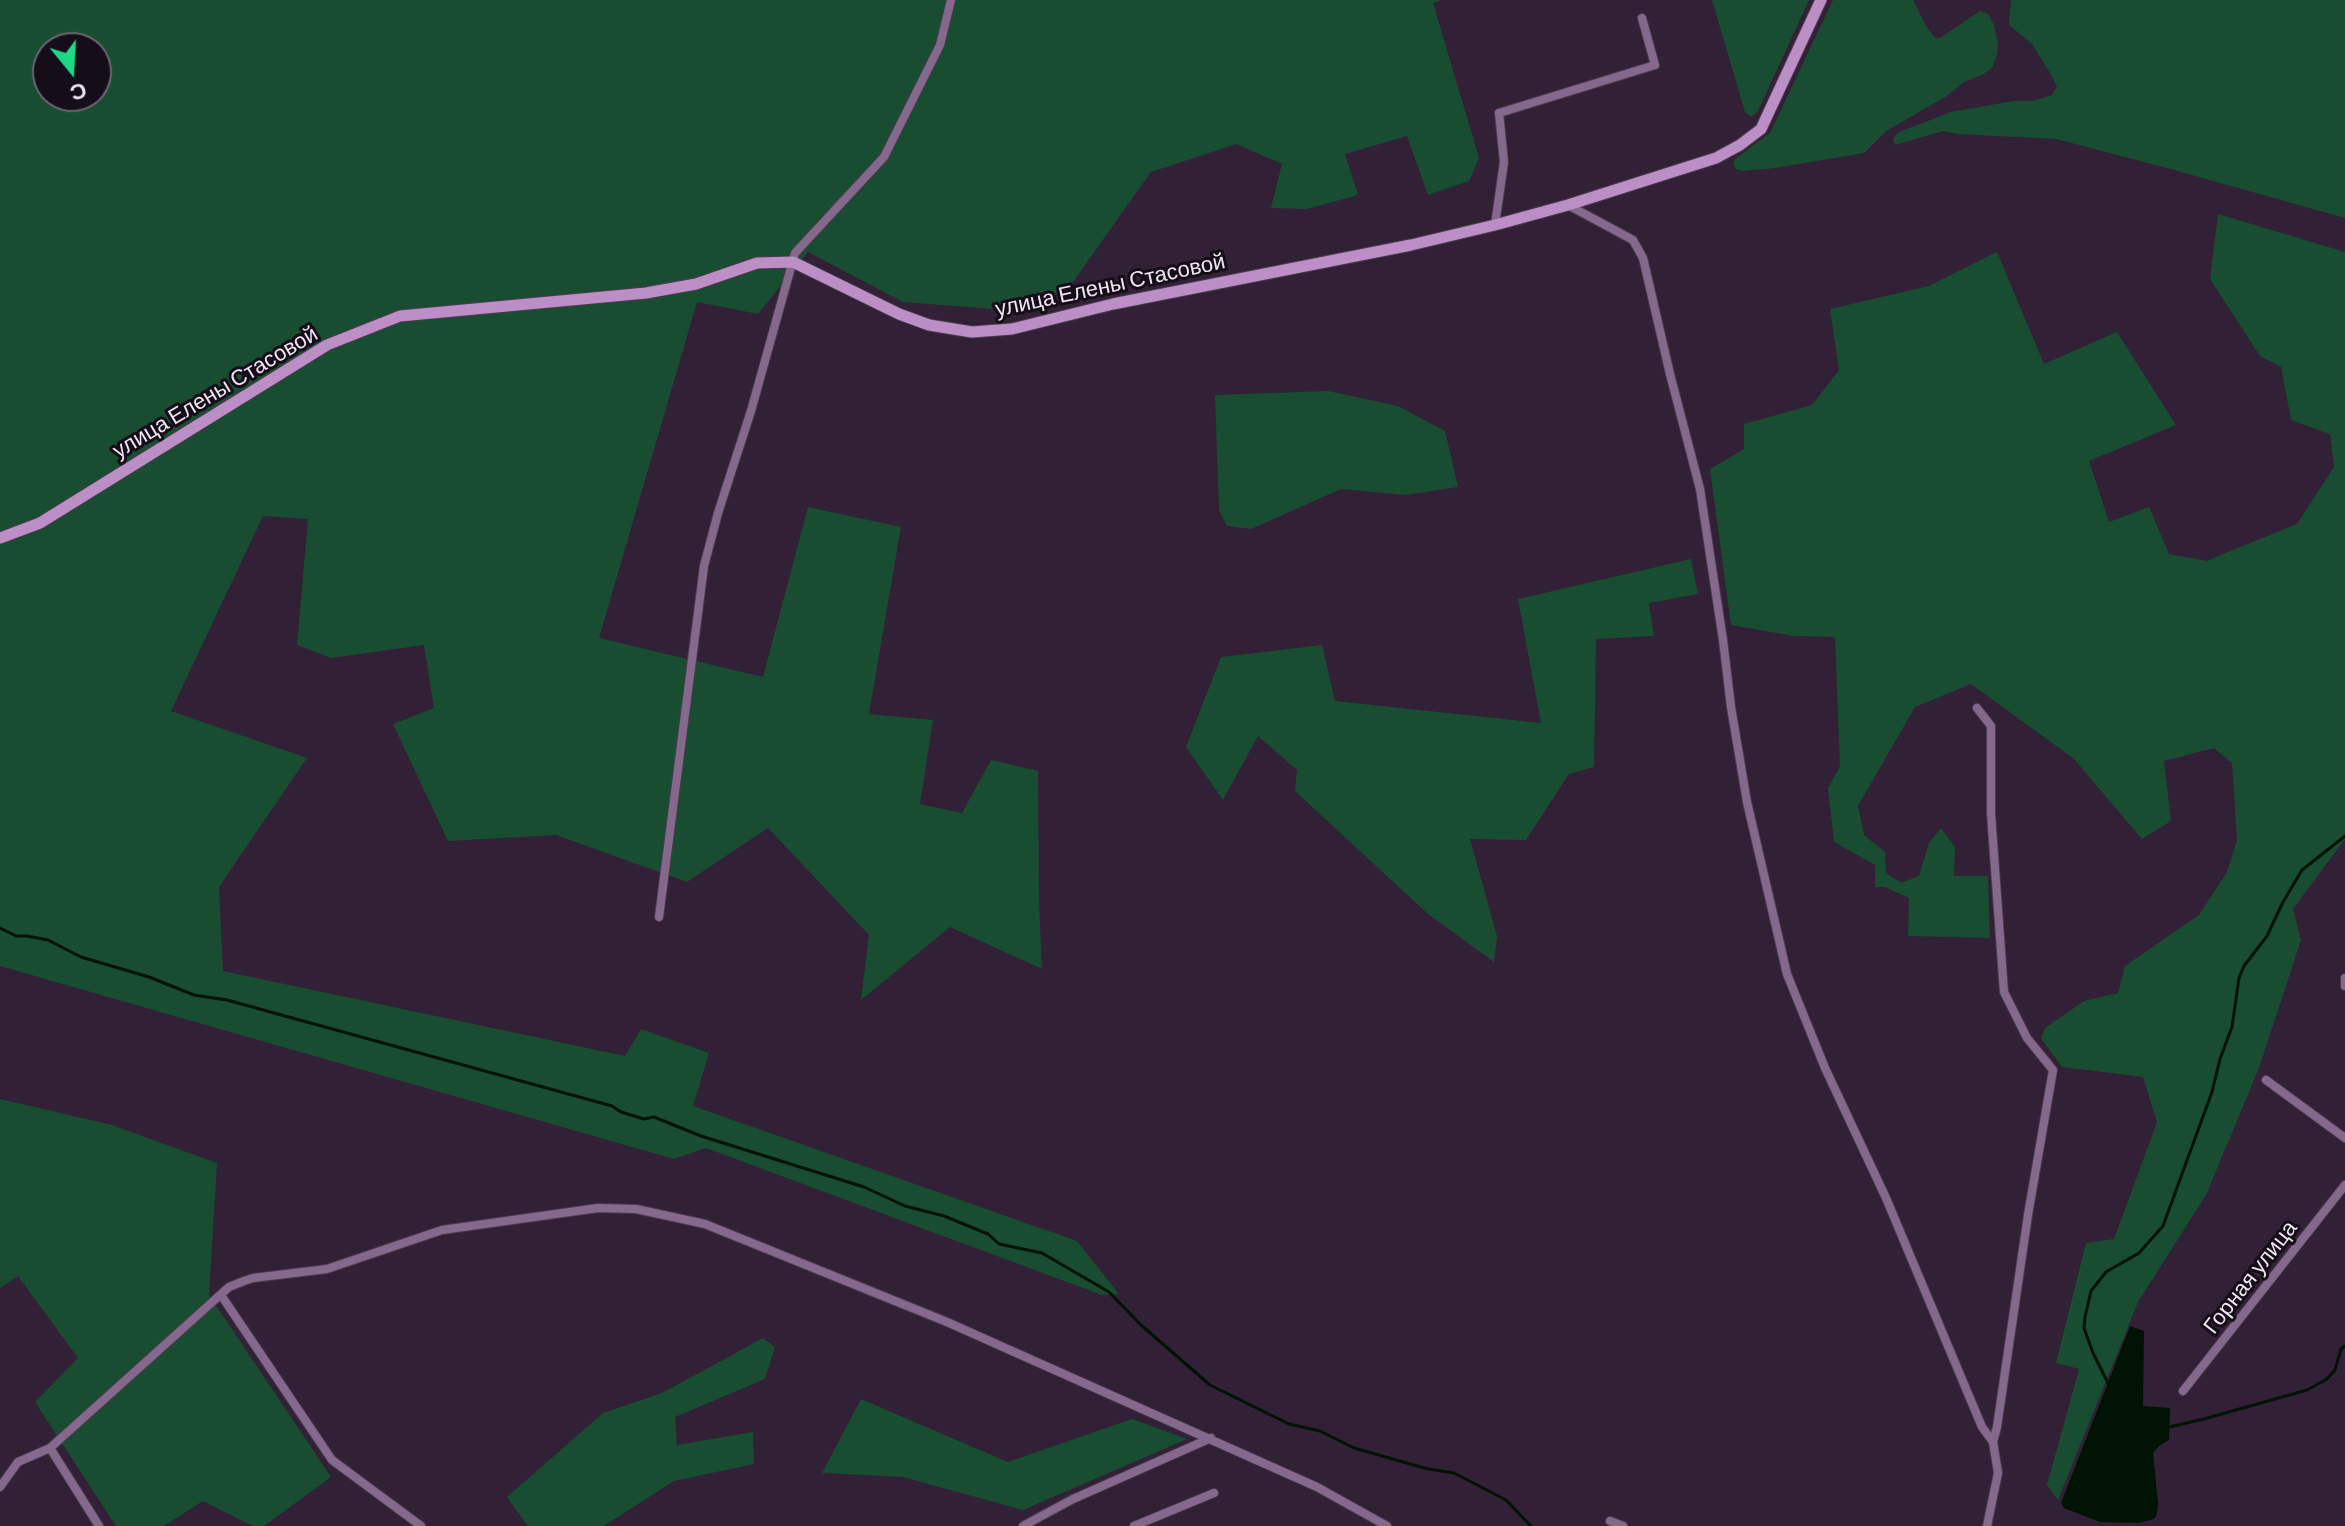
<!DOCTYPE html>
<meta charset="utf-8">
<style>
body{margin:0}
#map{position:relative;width:2345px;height:1526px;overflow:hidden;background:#322036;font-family:Barlow,sans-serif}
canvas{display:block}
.north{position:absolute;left:32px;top:32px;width:80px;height:80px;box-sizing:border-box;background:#150d17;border:2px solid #6d636f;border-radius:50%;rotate:162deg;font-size:22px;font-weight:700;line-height:32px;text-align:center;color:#f1e5f4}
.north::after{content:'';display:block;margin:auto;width:28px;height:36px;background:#1ed888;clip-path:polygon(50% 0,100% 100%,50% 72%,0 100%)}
</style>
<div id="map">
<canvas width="2345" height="1526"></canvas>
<div class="north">С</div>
</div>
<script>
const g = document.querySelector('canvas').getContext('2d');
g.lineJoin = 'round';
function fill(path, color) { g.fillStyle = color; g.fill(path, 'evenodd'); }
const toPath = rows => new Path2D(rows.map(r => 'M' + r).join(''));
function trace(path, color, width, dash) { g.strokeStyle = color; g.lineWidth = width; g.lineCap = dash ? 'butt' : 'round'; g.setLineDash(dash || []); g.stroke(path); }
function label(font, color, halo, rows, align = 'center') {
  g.font = font + ' Barlow,sans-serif'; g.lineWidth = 6; g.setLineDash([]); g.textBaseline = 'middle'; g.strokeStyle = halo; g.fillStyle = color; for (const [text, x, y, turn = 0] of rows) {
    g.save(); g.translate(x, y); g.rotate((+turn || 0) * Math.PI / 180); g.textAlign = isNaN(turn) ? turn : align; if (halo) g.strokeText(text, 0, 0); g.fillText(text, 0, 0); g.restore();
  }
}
fill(toPath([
 [0,0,1442,0,1433,3,1479,158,1469,181,1428,195,1407,136,1345,154,1358,195,1307,209,1271,208,1282,164,1236,144,1151,172,1068,289,1019,311,903,302,808,252,758,314,697,302,599,638,763,677,808,507,901,527,869,714,933,720,920,804,962,813,991,760,1038,771,1039,903,1042,969,950,927,861,1000,869,935,768,828,687,882,556,835,448,841,393,724,434,708,424,645,331,658,297,645,308,519,263,516,171,711,307,758,219,887,223,971,625,1056,641,1029,709,1053,693,1106,1077,1241,1119,1294,1102,1295,706,1148,674,1159,0,966],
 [48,48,96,48,96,96,48,96],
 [1712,0,1809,0,1758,111,1751,117,1745,112],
 [1833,0,1913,0,1926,26,1935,38,1940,38,1980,11,1988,14,1994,25,1998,45,1997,55,1992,68,1982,75,1964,82,1947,96,1886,131,1864,153,1775,168,1742,171,1736,169,1733,164,1735,159,1770,133],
 [2011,0,2345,0,2345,218,2167,168,2056,139,1958,134,1943,131,1895,145,1893,138,1899,132,1951,112,2013,101,2033,101,2052,95,2057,86,2050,73,2032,44,2009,25],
 [2218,214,2345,252,2345,839,2293,909,2301,940,2259,1068,2206,1195,2138,1302,2058,1500,2047,1485,2079,1369,2056,1363,2086,1243,2114,1239,2157,1122,2143,1077,2062,1067,2041,1038,2045,1028,2084,1001,2118,993,2125,966,2199,915,2227,872,2237,840,2232,763,2214,748,2164,761,2171,821,2142,839,2073,758,1971,684,1915,707,1858,806,1864,835,1885,852,1886,873,1901,883,1919,876,1929,843,1941,828,1955,847,1954,876,1988,876,1990,938,1908,936,1909,898,1885,887,1875,887,1875,865,1834,842,1828,788,1840,766,1835,637,1794,636,1731,625,1710,469,1744,449,1744,424,1812,405,1839,370,1830,309,1929,286,1997,252,2044,364,2117,332,2176,425,2089,461,2109,522,2149,507,2169,554,2206,561,2297,524,2334,467,2330,434,2291,420,2281,367,2260,356,2210,279],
 [1328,391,1398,406,1445,431,1458,487,1405,495,1341,489,1251,529,1227,526,1219,510,1215,395],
 [1691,559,1698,594,1649,603,1654,636,1596,639,1594,767,1569,774,1526,840,1470,839,1497,936,1494,962,1428,914,1295,791,1297,770,1258,736,1223,800,1186,747,1221,657,1322,645,1335,701,1541,723,1518,599],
 [0,1099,112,1125,217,1163,209,1295,331,1477,264,1526,253,1526,203,1501,164,1526,116,1526,35,1402,78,1358,18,1276,0,1288],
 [763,1338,775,1347,765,1379,675,1417,677,1445,753,1432,754,1464,674,1481,604,1526,528,1526,507,1497,603,1413,662,1393],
 [861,1399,1008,1462,1132,1419,1187,1439,1023,1510,903,1477,822,1473]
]), '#184d31');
fill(toPath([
 [2130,1326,2144,1331,2143,1406,2170,1408,2169,1440,2159,1446,2153,1453,2158,1503,2157,1514,2154,1519,2137,1523,2100,1522,2064,1508,2061,1503]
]), '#001305');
trace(toPath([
 [0,928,16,936,27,936,48,940,81,957,149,977,194,995,227,1000,612,1106,621,1112,644,1119,654,1117,701,1136,864,1187,905,1206,944,1216,988,1234,999,1244,1042,1253,1109,1292,1141,1325,1210,1385,1289,1424,1320,1431,1354,1448,1428,1469,1454,1473,1506,1500,1531,1526],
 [2109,1385,2093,1353,2084,1328,2085,1317,2091,1291,2106,1272,2139,1253,2163,1226,2212,1092,2220,1059,2232,1027,2239,978,2244,966,2267,936,2283,902,2302,870,2345,836],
 [2165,1428,2204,1419,2307,1390,2327,1379,2335,1370,2341,1349,2345,1346]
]), '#001305', 3);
const street = toPath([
 [1568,205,1633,240,1643,258,1670,374,1700,489,1723,640,1731,707,1747,802,1787,974,1825,1068,1886,1198,1982,1427,1993,1442],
 [1495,225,1504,162,1499,113,1655,65,1642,18],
 [1977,708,1991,726,1991,814,2004,992,2027,1038,2053,1070,2028,1215,1997,1427,1993,1442,1998,1473,1987,1526],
 [659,917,704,566,718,513,751,411,795,253,884,157,940,45,951,0],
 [2345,978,2345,986],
 [2266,1080,2345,1138],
 [221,1295,332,1460,421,1526],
 [2183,1391,2345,1185],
 [50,1448,229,1287,244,1281,253,1278,327,1269,442,1230,598,1208,636,1209,705,1224,947,1322,1317,1487,1387,1526],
 [0,1487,18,1462,50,1448,99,1526],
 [1610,1521,1623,1526],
 [1023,1526,1073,1499,1211,1438],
 [1134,1526,1214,1493]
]);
const secondary = toPath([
 [0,538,40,523,327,345,400,316,646,293,696,284,757,263,793,262,899,314,929,325,972,332,1012,329,1113,304,1411,245,1495,225,1568,205,1716,158,1740,145,1761,129,1821,0]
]);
trace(street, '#4d3c51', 10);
trace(secondary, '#4d3c51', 13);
trace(street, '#85698c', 8);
trace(secondary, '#bb8ec5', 11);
label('22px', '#f1e5f4', '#150d17', [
 ["улица Елены Стасовой",1110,285,-12],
 ["улица Елены Стасовой",215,392,-31],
 ["Горная улица",2250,1277,-52]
]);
</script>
